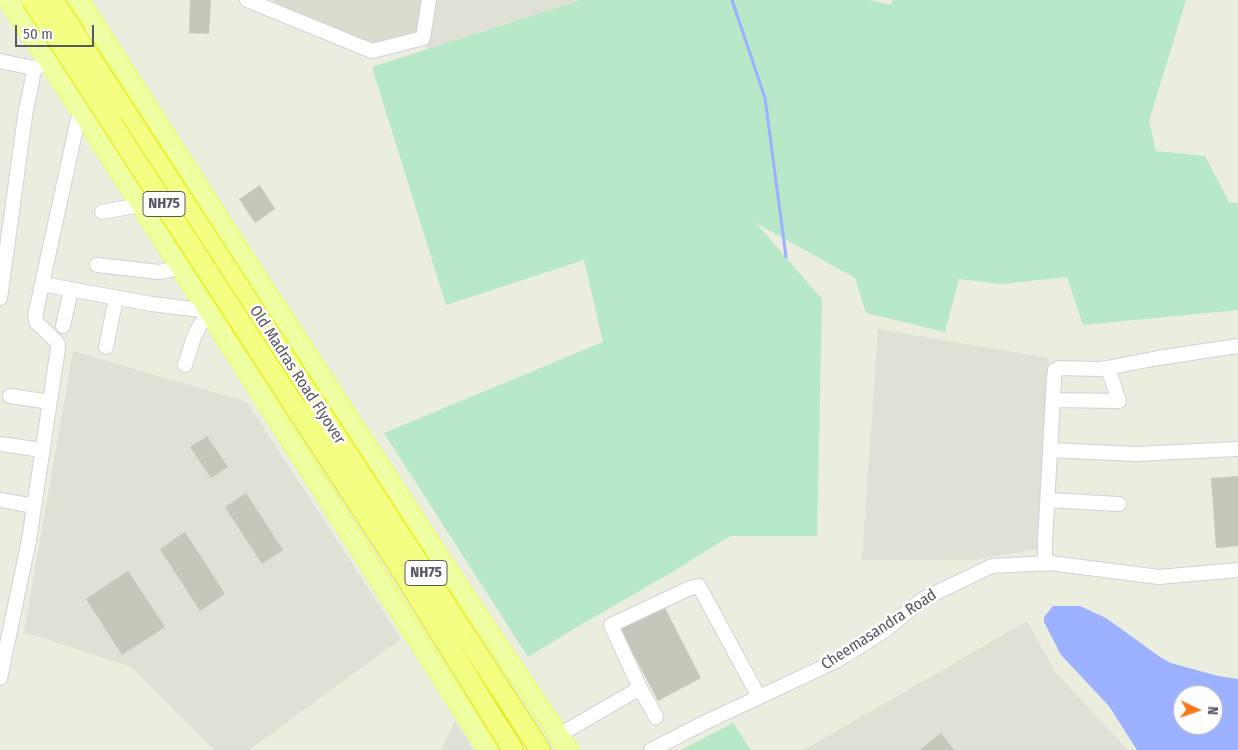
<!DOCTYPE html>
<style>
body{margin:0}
#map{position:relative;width:1238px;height:750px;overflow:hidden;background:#ebedde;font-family:"Fira Sans Condensed",sans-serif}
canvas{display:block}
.north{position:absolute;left:1173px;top:685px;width:50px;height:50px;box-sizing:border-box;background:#fff;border:1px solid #bcbcc0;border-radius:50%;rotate:93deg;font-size:14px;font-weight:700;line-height:20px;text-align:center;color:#575861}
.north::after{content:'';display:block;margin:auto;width:18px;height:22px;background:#fa7816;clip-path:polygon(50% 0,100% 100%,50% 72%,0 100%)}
.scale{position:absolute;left:15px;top:25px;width:79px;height:22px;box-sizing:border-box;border:2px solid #575861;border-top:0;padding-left:6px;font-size:15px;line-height:18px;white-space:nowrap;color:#575861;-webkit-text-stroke:4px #fff;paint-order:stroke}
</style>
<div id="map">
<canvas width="1238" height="750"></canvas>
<div class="north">N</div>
<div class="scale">50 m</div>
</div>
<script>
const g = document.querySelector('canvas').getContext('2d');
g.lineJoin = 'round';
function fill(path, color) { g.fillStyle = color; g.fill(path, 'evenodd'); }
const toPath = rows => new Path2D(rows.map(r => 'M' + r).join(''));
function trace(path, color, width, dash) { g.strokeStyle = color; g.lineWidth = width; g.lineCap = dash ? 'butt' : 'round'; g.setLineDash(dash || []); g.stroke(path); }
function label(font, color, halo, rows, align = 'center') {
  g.font = font + ' "Fira Sans Condensed",sans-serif'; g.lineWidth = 5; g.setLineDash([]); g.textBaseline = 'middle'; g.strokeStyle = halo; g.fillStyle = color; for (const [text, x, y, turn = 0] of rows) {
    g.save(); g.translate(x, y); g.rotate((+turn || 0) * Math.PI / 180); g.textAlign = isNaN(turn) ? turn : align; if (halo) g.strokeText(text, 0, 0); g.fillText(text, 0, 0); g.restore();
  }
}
fill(toPath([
 [434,0,581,0,426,50],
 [878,329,1049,358,1039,549,974,560,862,560],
 [73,351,247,402,401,639,249,750,215,750,131,667,24,632],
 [1027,621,1056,673,1128,750,804,750],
 [455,721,474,750,441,750]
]), '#dfe0d6');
fill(toPath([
 [274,0,423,0,417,35,370,43,272,6]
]), '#dbdccd');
fill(toPath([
 [581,0,869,0,891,5,893,0,1186,0,1149,121,1156,151,1205,156,1229,202,1238,203,1238,310,1083,325,1067,277,1002,284,959,279,945,332,866,313,855,278,756,223,822,299,817,536,730,536,674,571,582,624,528,657,384,433,603,342,584,260,446,305,372,67],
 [733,723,751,750,681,750]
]), '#b7e8c8');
fill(toPath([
 [1053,606,1080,606,1106,618,1160,657,1171,663,1218,676,1238,679,1238,750,1137,750,1109,706,1061,655,1044,622,1044,617],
 [1183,695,1213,695,1213,725,1183,725]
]), '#9cb1ff');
trace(toPath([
 [732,0,765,98,786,257]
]), '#9cb1ff', 3);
fill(toPath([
 [190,0,211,0,209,34,189,33],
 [260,185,275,209,255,223,239,199],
 [207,436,228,467,211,478,190,447],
 [1238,476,1238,546,1216,548,1211,478],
 [246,493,283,550,262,564,225,507],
 [185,532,225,594,200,611,160,549],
 [128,571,165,627,122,655,86,599],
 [664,606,701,678,658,701,620,629],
 [941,733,954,750,920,750]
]), '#c6c7bb');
const minor = toPath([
 [247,0,372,51,423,38,429,0],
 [0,61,34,68,49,63,98,30],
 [102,212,140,205],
 [97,265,159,272,170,270,178,265],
 [42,284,152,304,201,310,207,310],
 [0,298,26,109,31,87,34,68],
 [63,326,71,290],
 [106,347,116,298],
 [185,365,194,337,200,325,210,314],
 [10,396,50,402],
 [1053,400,1119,401,1108,368],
 [0,444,42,450],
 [1050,450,1136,454,1238,449],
 [0,500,34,506],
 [1048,500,1119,504],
 [1045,564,1045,542,1054,378,1055,370,1060,368,1099,369,1107,368,1158,358,1238,346],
 [0,678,29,540,58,348,58,345,56,341,37,323,35,316,80,110],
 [640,688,656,717],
 [559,735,640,688,611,625,690,588,699,586,759,697],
 [651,750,708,721,836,661,884,631,923,599,992,566,1050,563,1159,577,1238,570]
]);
const major = toPath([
 [8,0,80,110,488,750],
 [79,0,252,270,471,605,569,750]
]);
const highway = toPath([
 [123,108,540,750],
 [296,408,397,563,513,750]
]);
trace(minor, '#d2d1da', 16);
trace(major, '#f2ff45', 20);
trace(highway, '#e1eb00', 22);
trace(minor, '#fff', 14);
trace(major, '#edffa1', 18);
trace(highway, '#f3ff83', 20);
const highwayBridge = toPath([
 [32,0,296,408],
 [53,0,123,108]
]);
trace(highwayBridge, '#e1eb00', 22, []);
trace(highwayBridge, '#f3ff83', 20);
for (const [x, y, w] of [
 [164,204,42],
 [426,573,42]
]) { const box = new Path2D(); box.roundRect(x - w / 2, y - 12.5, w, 25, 4); g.fillStyle = '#fff'; g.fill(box); trace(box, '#575861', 1); }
label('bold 15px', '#575861', null, [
 ["NH75",164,204],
 ["NH75",426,573]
]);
label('16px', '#575861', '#fff', [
 ["Old Madras Road Flyover",297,375,57],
 ["Cheemasandra Road",879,630,-33]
]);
</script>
